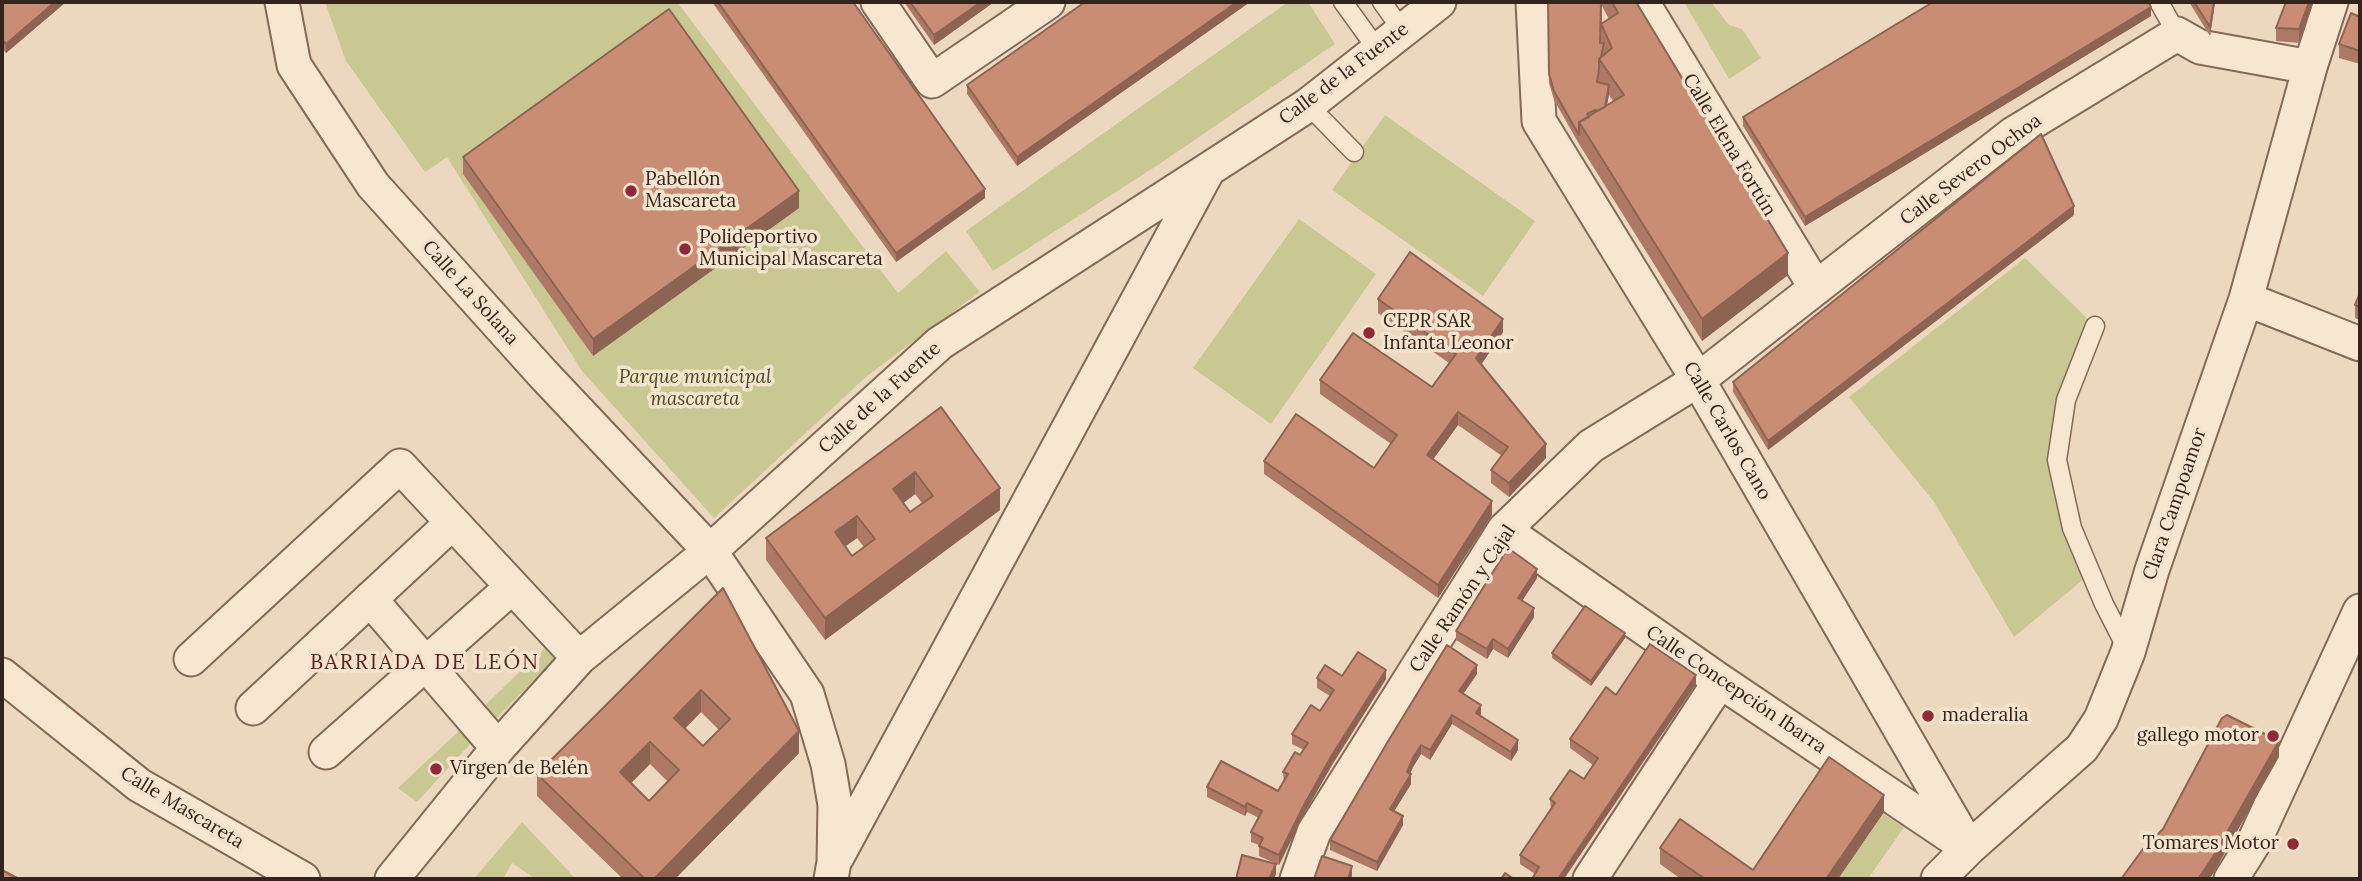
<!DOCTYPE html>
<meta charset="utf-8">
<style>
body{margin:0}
#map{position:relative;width:2362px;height:881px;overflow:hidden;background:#ecd8be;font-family:Lora,serif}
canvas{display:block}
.frame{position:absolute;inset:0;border:4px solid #33241c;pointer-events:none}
</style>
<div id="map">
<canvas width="2362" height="881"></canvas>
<div class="frame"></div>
</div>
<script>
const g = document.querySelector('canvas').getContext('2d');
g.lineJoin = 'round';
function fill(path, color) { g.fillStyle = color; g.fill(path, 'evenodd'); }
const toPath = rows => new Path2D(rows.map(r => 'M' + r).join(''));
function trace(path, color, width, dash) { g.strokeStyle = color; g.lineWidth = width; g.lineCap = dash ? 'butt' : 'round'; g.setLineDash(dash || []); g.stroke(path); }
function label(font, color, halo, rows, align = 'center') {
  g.font = font + ' Lora,serif'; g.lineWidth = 7; g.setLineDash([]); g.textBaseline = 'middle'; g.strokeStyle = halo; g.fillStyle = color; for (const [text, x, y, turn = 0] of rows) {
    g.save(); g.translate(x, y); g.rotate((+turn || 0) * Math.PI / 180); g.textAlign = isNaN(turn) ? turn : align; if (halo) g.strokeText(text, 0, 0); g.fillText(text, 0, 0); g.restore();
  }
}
fill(toPath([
 [325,2,677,2,898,293,946,251,980,292,867,376,714,518,582,371,447,157,425,172,346,61],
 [1288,2,1308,2,1335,44,1161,163,993,271,966,231],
 [1684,2,1711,2,1729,25,1742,29,1761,58,1729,79],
 [1385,115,1535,221,1483,296,1332,190],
 [1299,219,1376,274,1271,424,1193,368],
 [2025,258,2095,326,2057,460,2091,573,2014,637,1934,502,1849,397],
 [546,647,554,659,496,719,484,706],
 [461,729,472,742,417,802,398,788],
 [1883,814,1904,827,1868,879,1838,879],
 [522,822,576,879,536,879,512,863,503,879,474,879]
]), '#c9c893');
const lane = toPath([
 [1343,2,1377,49],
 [1382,2,1402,30],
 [2159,2,2177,34],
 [1308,105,1354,152],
 [2095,326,2066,400,2057,460,2072,528,2104,604,2127,649]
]);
const street = toPath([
 [282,2,294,65,373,185,543,374,710,551,807,694,828,764,835,805,834,862,831,879],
 [878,2,932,81,1048,2],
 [1533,2,1539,121,1698,380,1969,848],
 [1642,2,1816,288],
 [2246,299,2360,344],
 [1504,530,1720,681,1961,843],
 [370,599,498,748],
 [191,659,400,466,579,658],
 [2,675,139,785,303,879],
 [253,708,452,523],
 [326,752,512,587],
 [837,857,1207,172],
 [392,879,498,748,579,658,710,551,940,343,1308,105,1439,2],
 [1297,879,1314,832,1504,530,1591,446,1698,380,2013,134,2177,34,2200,47,2310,67],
 [1590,879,1720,681],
 [1938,879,1969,848,2082,748,2101,719,2128,652,2152,570,2246,299,2310,67,2331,2],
 [2231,879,2253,844,2360,611]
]);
trace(lane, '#836957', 21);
trace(street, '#836957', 37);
trace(lane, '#f7e7d1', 18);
trace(street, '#f7e7d1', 33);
fill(toPath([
 [2,2,66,2,6,53,2,49],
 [712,2,853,2,985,198,896,262],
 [904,2,994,2,934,45],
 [1085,2,1250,2,1017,166,967,94,967,85],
 [1548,2,1636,2,1788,275,1702,341,1579,144,1554,100,1549,83],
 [1602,6,1609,19,1602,24],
 [1609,95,1613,101,1607,105],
 [2189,2,2215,2,2210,36],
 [2313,2,2299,43,2276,41,2276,28],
 [2151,16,1805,226,1743,126,1743,117],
 [2360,17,2360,64,2339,58,2339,44],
 [463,157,799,208,593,356,463,174],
 [2074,215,1768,450,1733,392,1733,382],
 [2360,293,2360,320,2355,318,2355,305],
 [1378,299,1503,332,1481,365,1546,458,1509,497,1491,483,1491,470,1502,456,1458,425,1433,459,1492,515,1438,598,1264,474,1264,461,1374,468,1391,444,1320,394,1320,380,1432,387,1449,363,1378,313],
 [941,407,1000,510,825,640,766,560,766,538],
 [915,494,922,503,910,512,903,503],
 [857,538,864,547,852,556,845,546],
 [1537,578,1522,601,1534,617,1508,658,1493,649,1487,659,1456,640,1456,631],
 [723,588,799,753,675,879,623,879,537,796,537,774],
 [701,712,719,730,703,746,685,728],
 [650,764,668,782,649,801,631,783],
 [1625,638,1591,686,1552,658,1552,653],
 [1477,674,1463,694,1481,715,1480,716,1518,750,1511,761,1452,724,1430,760,1421,754,1413,767,1410,774,1411,784,1394,811,1403,825,1377,871,1330,850,1330,840],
 [1342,676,1386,679,1332,765,1304,814,1279,865,1259,856,1259,845,1251,842,1251,832,1259,818,1247,812,1245,816,1207,797,1207,787,1278,791,1284,782,1283,772,1300,755,1304,750,1292,744,1292,734,1320,711,1330,696,1317,688,1317,678],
 [1696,684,1535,874,1520,864,1520,855,1551,809,1550,799,1584,779,1593,765,1570,748,1570,739,1616,695],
 [1884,812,1838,879,1681,879,1660,864,1660,848,1753,870]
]), '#ad7965');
fill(toPath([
 [55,2,66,2,6,53,6,44],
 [981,2,994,2,934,45,934,35],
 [1237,2,1250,2,1017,166,1017,157],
 [2214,2,2215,2,2210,36,2210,27],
 [2309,2,2313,2,2299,43,2299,29],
 [2151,7,2151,16,1805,226,1805,217],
 [1609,85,1609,94,1604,121,1604,111],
 [985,189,985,198,896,262,896,253],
 [799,191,799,208,593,356,593,339],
 [2074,206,2074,215,1768,450,1768,441],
 [1788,253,1788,275,1702,341,1702,319],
 [1503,319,1503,332,1476,372,1476,358],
 [1458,412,1458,425,1427,468,1427,455],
 [1546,444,1546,458,1509,497,1509,483],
 [915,472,915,494,893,511,893,489],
 [1000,488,1000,510,825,640,825,618],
 [1492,501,1492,515,1438,598,1438,585],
 [857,516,857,538,835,554,835,532],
 [1537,569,1537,578,1518,607,1518,598],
 [1534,608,1534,617,1508,658,1508,649],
 [1625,633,1625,638,1591,686,1591,681],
 [1493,639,1493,649,1487,659,1487,649],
 [1477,665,1477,674,1459,700,1459,691],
 [1386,670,1386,679,1332,765,1304,814,1279,865,1279,855,1304,805,1332,755],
 [1696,675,1696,684,1564,879,1558,879],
 [701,690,701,712,674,740,674,718],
 [1481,705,1481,715,1476,722,1476,713],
 [1452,715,1452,724,1430,760,1430,750],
 [799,731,799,753,675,879,654,879],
 [1518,740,1518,750,1511,761,1511,752],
 [2279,741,2279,757,2213,874,2209,879,2198,879],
 [650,742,650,764,620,794,620,772],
 [1421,745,1421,754,1413,767,1408,778,1411,774,1411,784,1390,818,1390,809,1413,758],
 [1884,795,1884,812,1838,879,1826,879],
 [1247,803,1247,812,1245,816,1245,807],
 [1403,816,1403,825,1377,871,1377,862],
 [1276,864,1276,874,1274,879,1269,879],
 [1352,866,1352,876,1351,879,1348,879]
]), '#8d6352');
const building = toPath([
 [2,2,55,2,6,44,2,40,2,2],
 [718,2,853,2,985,189,896,253,718,2],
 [910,2,981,2,934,35,910,2],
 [1085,2,1237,2,1017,157,967,85,1085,2],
 [1548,2,1601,2,1600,43,1604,43,1601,57,1599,59,1599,69,1597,82,1609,85,1605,107,1598,111,1595,110,1587,114,1589,117,1579,122,1579,135,1554,91,1549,74,1548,2],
 [1612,2,1636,2,1788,253,1702,319,1579,122,1624,95,1599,59,1612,48,1601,24,1618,13,1612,2],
 [1933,2,2148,2,2151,7,1805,217,1743,117,1933,2],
 [2194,2,2214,2,2210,27,2194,2],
 [2286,2,2309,2,2299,29,2276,28,2286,2],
 [669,9,799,191,593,339,463,157,669,9],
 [2351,13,2360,17,2360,51,2339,44,2351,13],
 [2041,134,2074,206,1768,441,1733,382,2041,134],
 [1410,252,1503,319,1476,358,1546,444,1509,483,1491,470,1508,447,1458,412,1427,455,1492,501,1438,585,1264,461,1296,414,1374,468,1397,435,1320,380,1353,333,1432,387,1456,354,1378,299,1410,252],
 [2360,293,2360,307,2355,305,2360,293],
 [941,407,1000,488,825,618,766,538,941,407],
 [915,472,933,496,910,512,893,489,915,472],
 [857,516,875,539,852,556,835,532,857,516],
 [1508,548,1537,569,1518,598,1534,608,1508,649,1493,639,1487,649,1456,631,1508,548],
 [723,588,799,731,654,879,645,879,537,774,723,588],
 [701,690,730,719,703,746,674,718,701,690],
 [650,742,679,770,649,801,620,772,650,742],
 [1585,606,1625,633,1591,681,1552,653,1585,606],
 [1650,644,1696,675,1558,879,1532,879,1539,867,1520,855,1555,803,1550,799,1570,770,1584,779,1598,758,1570,739,1606,687,1616,695,1650,644],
 [1447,645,1477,665,1459,691,1481,705,1476,713,1518,740,1511,752,1452,715,1430,750,1421,745,1413,758,1407,772,1411,774,1390,809,1403,816,1377,862,1330,840,1387,743,1447,645],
 [1358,652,1386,670,1332,755,1304,805,1279,855,1259,846,1263,838,1251,832,1262,811,1247,803,1245,807,1207,787,1221,761,1278,791,1288,774,1283,772,1295,752,1300,755,1308,743,1292,734,1311,705,1320,711,1334,690,1317,678,1325,665,1342,676,1358,652],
 [2227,715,2279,741,2213,857,2198,879,2121,879,2143,849,2163,829,2222,718,2227,715],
 [1829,757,1884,795,1826,879,1705,879,1660,848,1680,819,1753,870,1829,757],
 [1242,855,1276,864,1269,879,1236,879,1242,855],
 [1322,856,1352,866,1348,879,1314,879,1322,856],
 [2,870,19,879,2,879,2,870],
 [1505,873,1514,879,1501,879,1505,873]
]);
fill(building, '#c98d75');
trace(building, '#8d6352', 2);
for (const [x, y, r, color] of [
 [631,191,7,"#912938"],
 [685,249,7,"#912938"],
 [1369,333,7,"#912938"],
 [1928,716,7,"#912938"],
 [2273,736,7,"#912938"],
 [436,769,7,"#912938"],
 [2293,844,7,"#912938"]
]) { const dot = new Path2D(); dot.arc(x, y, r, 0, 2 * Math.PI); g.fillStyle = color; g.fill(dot); trace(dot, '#f4e3cd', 2.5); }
label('19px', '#33241c', '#f4e3cd', [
 ["Calle de la Fuente",1344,74,-37],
 ["Calle Elena Fortún",1729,145,59],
 ["Calle Severo Ochoa",1971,170,-37],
 ["Calle La Solana",470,293,48],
 ["Calle de la Fuente",880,398,-42],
 ["Calle Carlos Cano",1727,431,60],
 ["Clara Campoamor",2175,504,-71],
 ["Calle Ramón y Cajal",1463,599,-56],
 ["Calle Concepción Ibarra",1736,690,34],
 ["Calle Mascareta",182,808,31]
]);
label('19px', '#33241c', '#f4e3cd', [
 ["Pabellón",645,180],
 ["Mascareta",645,202],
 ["Polideportivo",699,238],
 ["Municipal Mascareta",699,260],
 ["CEPR SAR",1383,322],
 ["Infanta Leonor",1383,344],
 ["maderalia",1942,716],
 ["gallego motor",2259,736,"right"],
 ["Virgen de Belén",450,769],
 ["Tomares Motor",2279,844,"right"]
], 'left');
label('italic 19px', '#4a4f23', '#f4e3cd', [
 ["Parque municipal",695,378],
 ["mascareta",695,400]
]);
g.letterSpacing = '2px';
label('21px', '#5f211c', '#f4e3cd', [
 ["BARRIADA DE LEÓN",425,663]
]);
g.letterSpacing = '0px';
</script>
